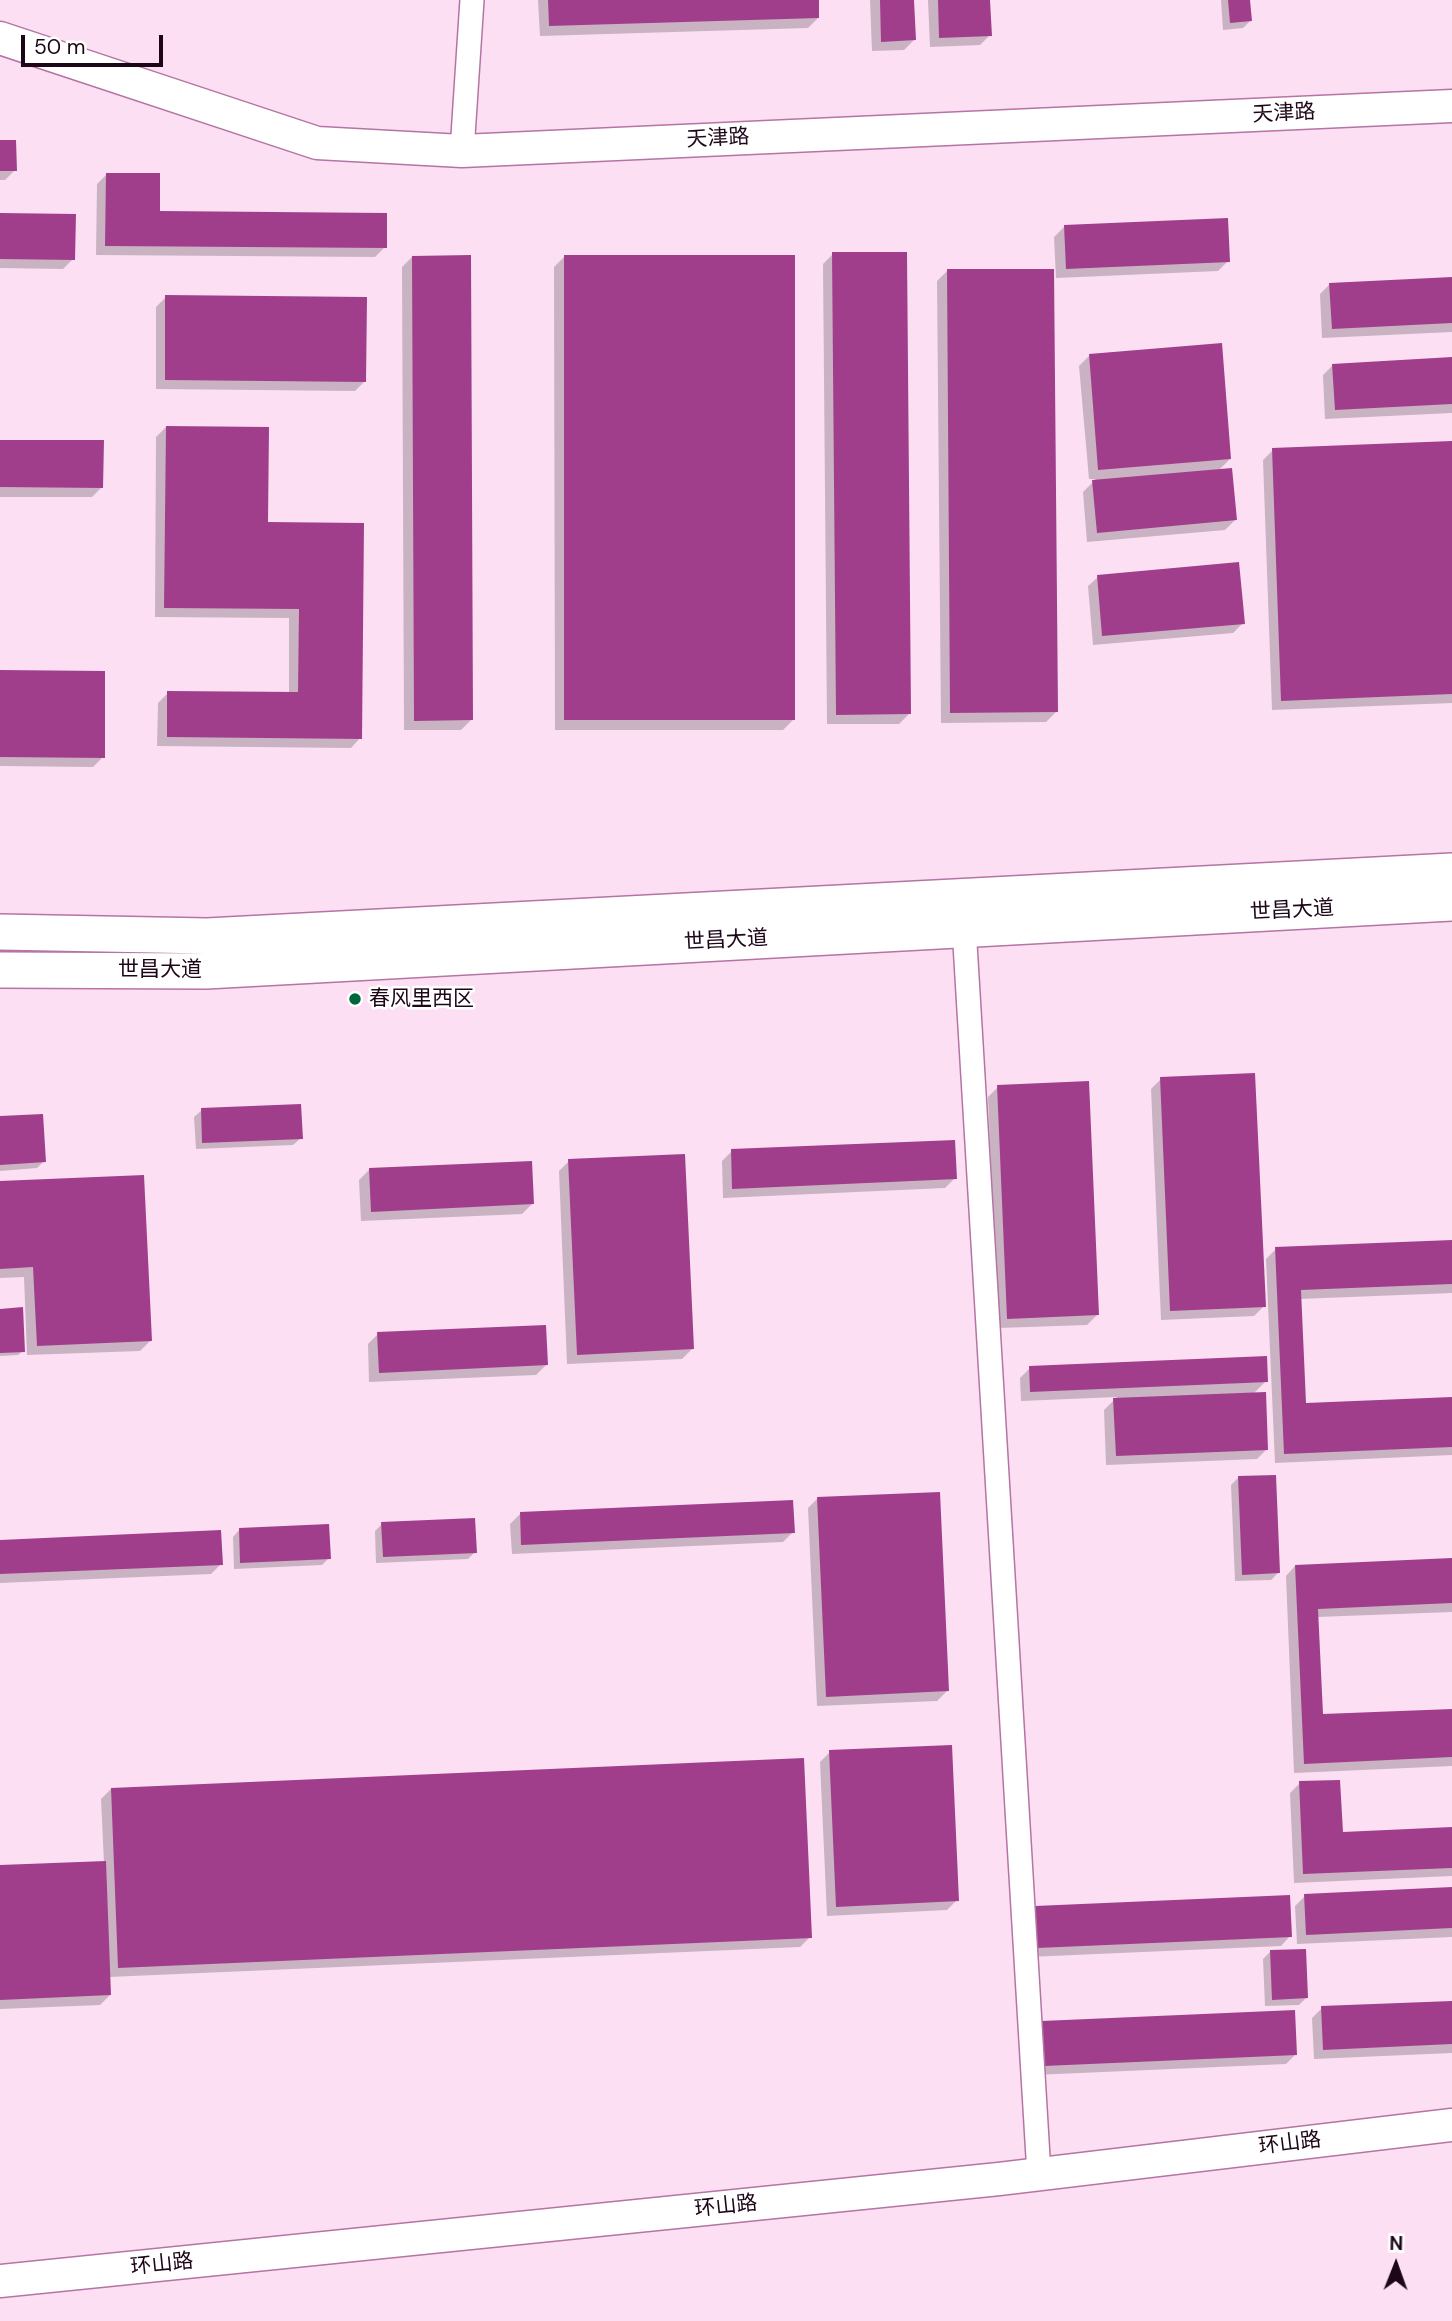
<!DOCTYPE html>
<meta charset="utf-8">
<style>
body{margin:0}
#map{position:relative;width:1452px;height:2321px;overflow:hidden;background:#fcdff3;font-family:"DM Sans",sans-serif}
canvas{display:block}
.north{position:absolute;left:1361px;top:2230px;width:70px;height:70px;-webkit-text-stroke:5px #fff;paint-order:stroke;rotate:1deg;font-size:19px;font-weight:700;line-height:28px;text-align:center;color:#1d0618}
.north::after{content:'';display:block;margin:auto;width:24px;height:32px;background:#1d0618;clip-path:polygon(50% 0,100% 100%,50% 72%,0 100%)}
.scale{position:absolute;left:21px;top:35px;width:142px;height:32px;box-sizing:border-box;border:4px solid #1d0618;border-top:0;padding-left:9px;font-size:21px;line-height:24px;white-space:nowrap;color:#1d0618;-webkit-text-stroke:5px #fff;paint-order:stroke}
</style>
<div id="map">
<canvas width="1452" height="2321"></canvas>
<div class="north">N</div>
<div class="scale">50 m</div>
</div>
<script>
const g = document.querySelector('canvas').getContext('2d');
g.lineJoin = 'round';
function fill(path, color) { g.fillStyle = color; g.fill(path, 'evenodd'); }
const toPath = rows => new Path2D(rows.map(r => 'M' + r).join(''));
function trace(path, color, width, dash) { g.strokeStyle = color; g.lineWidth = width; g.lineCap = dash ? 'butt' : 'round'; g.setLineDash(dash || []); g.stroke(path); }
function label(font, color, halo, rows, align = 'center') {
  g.font = font + ' "DM Sans","Noto Sans SC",sans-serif'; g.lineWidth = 5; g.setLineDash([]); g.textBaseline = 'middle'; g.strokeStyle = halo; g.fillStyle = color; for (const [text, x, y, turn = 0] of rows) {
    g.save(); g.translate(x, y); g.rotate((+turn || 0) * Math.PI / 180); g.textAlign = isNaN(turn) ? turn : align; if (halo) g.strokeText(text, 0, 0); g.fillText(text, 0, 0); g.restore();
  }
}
fill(toPath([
 [538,0,817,0,818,18,808,28,540,36],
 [870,0,912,0,914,40,904,50,872,51],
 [928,0,989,0,990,35,980,45,930,47],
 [1221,0,1248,0,1250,21,1243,28,1223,30],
 [0,142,15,170,5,180,0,180],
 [107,174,158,213,385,247,375,257,96,255,97,184],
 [0,215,73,259,63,269,0,268],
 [1064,227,1228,261,1218,271,1056,278,1054,237],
 [833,254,909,714,899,724,827,724,823,264],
 [412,257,471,720,461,730,404,730,402,267],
 [564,257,793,720,783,730,555,730,554,267],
 [947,271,1056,712,1046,722,941,723,937,281],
 [1452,279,1452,332,1322,338,1320,294,1330,284],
 [166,297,365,381,355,391,156,389,156,307],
 [1089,356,1230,459,1218,471,1235,520,1225,530,1087,542,1083,492,1096,479,1089,479,1079,366],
 [1452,359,1452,413,1325,419,1323,375,1333,365],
 [166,427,266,524,360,738,351,748,157,746,158,703,168,693,289,694,289,618,155,617,156,437],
 [0,441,102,487,92,497,0,497],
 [1452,443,1452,703,1272,710,1263,460,1273,450],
 [1098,577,1243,623,1233,633,1093,645,1088,586],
 [0,672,103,757,93,767,0,766],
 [1161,1079,1264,1306,1254,1316,1161,1320,1151,1089],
 [998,1087,1097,1315,1087,1325,998,1328,988,1097],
 [202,1110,301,1138,293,1145,196,1149,194,1117],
 [0,1118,44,1161,37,1168,0,1171],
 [732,1151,955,1178,945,1188,723,1198,722,1161],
 [569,1161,692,1349,682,1359,567,1364,559,1171],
 [369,1170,532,1204,522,1214,361,1221,359,1180],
 [0,1182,150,1341,140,1351,27,1355,24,1277,0,1278],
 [1452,1242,1452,1293,1299,1299,1304,1405,1452,1398,1452,1455,1275,1463,1266,1259,1276,1249],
 [0,1310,23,1351,18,1355,0,1356],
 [378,1334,546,1365,536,1375,369,1382,368,1344],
 [1030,1368,1266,1381,1253,1394,1267,1449,1257,1459,1106,1465,1104,1410,1117,1397,1021,1401,1020,1378],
 [1238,1478,1278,1573,1271,1580,1235,1581,1231,1485],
 [818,1498,947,1691,937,1701,817,1706,808,1508],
 [520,1514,793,1532,783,1542,512,1554,510,1524],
 [382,1524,475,1552,468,1559,376,1563,375,1531],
 [240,1529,329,1558,322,1565,234,1569,233,1537],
 [0,1542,221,1564,211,1574,0,1583],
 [1452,1560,1452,1612,1317,1617,1321,1716,1452,1711,1452,1766,1294,1773,1286,1576,1295,1566],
 [830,1752,957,1900,947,1910,827,1916,820,1762],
 [1300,1783,1341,1834,1452,1829,1452,1876,1294,1883,1290,1793],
 [111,1789,810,1937,800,1947,109,1977,110,1995,100,2005,0,2009,0,1867,104,1863,101,1799],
 [1452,1889,1452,1937,1297,1944,1295,1906,1305,1896],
 [1036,1908,1290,1936,1281,1946,1028,1957,1026,1918],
 [1270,1952,1306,1998,1299,2005,1265,2006,1263,1959],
 [1452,2003,1452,2053,1314,2059,1312,2018,1322,2008],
 [1042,2023,1296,2054,1286,2064,1034,2075,1032,2033]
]), '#0003');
fill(toPath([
 [548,0,819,0,819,18,549,26],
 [880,0,914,0,916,40,881,42],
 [938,0,990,0,992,36,939,38],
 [1228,0,1250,0,1252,21,1230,23],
 [0,140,16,140,17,171,0,171],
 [106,173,160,173,160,211,387,213,387,248,105,246],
 [0,213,76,214,75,260,0,259],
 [1228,218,1230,262,1066,269,1064,225],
 [832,252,907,252,911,714,836,715],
 [471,255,473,720,414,721,412,256],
 [564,255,795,255,795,720,564,720],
 [947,269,1054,269,1058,712,950,713],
 [1452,277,1452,323,1332,329,1329,283],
 [165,295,367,297,366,382,165,380],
 [1222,343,1231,459,1098,470,1089,354],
 [1452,357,1452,404,1335,410,1332,364],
 [166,426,269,427,268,522,364,523,362,739,167,737,167,691,298,692,299,609,164,608],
 [0,440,104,440,103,488,0,487],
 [1452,441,1452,694,1281,701,1272,448],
 [1232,468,1237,520,1097,533,1092,480],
 [1239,562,1245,624,1102,636,1097,575],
 [0,670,105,671,105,758,0,757],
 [1255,1073,1266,1307,1170,1311,1160,1077],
 [1089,1081,1099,1315,1007,1319,997,1085],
 [301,1104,303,1139,202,1143,201,1108],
 [43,1114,46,1162,0,1165,0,1116],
 [955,1140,957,1179,732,1189,731,1149],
 [685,1154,694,1349,577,1355,568,1159],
 [532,1161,534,1204,371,1212,369,1168],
 [144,1175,152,1341,37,1346,33,1267,0,1269,0,1181],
 [1452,1240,1452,1284,1301,1290,1306,1403,1452,1397,1452,1447,1284,1454,1275,1247],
 [23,1307,25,1352,0,1353,0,1309],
 [546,1325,548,1365,379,1373,377,1332],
 [1267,1356,1268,1382,1030,1392,1029,1366],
 [1266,1392,1268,1450,1116,1456,1113,1398],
 [1276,1475,1280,1573,1242,1575,1238,1476],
 [940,1492,949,1691,826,1697,817,1497],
 [793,1500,795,1533,521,1545,520,1512],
 [475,1518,477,1553,383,1557,381,1522],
 [329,1524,331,1559,240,1563,239,1528],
 [221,1530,223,1565,0,1574,0,1540],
 [1452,1558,1452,1603,1318,1609,1323,1714,1452,1709,1452,1757,1304,1764,1295,1565],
 [952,1745,959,1901,836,1907,829,1750],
 [804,1758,812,1938,118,1968,111,1788],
 [1340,1780,1343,1832,1452,1827,1452,1868,1303,1874,1299,1781],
 [106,1861,111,1995,0,2000,0,1865],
 [1452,1887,1452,1928,1306,1935,1304,1894],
 [1290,1895,1292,1937,1037,1948,1035,1906],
 [1306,1949,1308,1998,1272,2000,1270,1950],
 [1452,2001,1452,2044,1323,2050,1321,2006],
 [1295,2010,1297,2055,1044,2066,1042,2021]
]), '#a13e8b');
const minor = toPath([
 [462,151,472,0],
 [964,927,1039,2174]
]);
const secondary = toPath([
 [0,38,317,143,462,151,1452,106],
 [0,2281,999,2179,1452,2125]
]);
const primary = toPath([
 [0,932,207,936,1452,871],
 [0,970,206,971,1452,903]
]);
trace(minor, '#b574a3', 26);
trace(secondary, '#b574a3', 35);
trace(primary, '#b574a3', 38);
trace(minor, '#fff', 23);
trace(secondary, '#fff', 32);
trace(primary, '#fff', 35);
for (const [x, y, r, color] of [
 [355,999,7,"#00673d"]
]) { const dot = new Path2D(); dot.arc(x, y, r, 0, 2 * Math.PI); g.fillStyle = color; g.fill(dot); trace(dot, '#fff', 2.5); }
label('21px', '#1d0618', '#fff', [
 ["天津路",1284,114,-3],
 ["天津路",718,139,-3],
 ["世昌大道",1292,911,-3],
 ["世昌大道",726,941,-3],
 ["世昌大道",160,970],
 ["环山路",1290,2144,-7],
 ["环山路",726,2207,-6],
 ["环山路",162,2265,-6]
]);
label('21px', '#1d0618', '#fff', [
 ["春风里西区",369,999]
], 'left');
</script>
